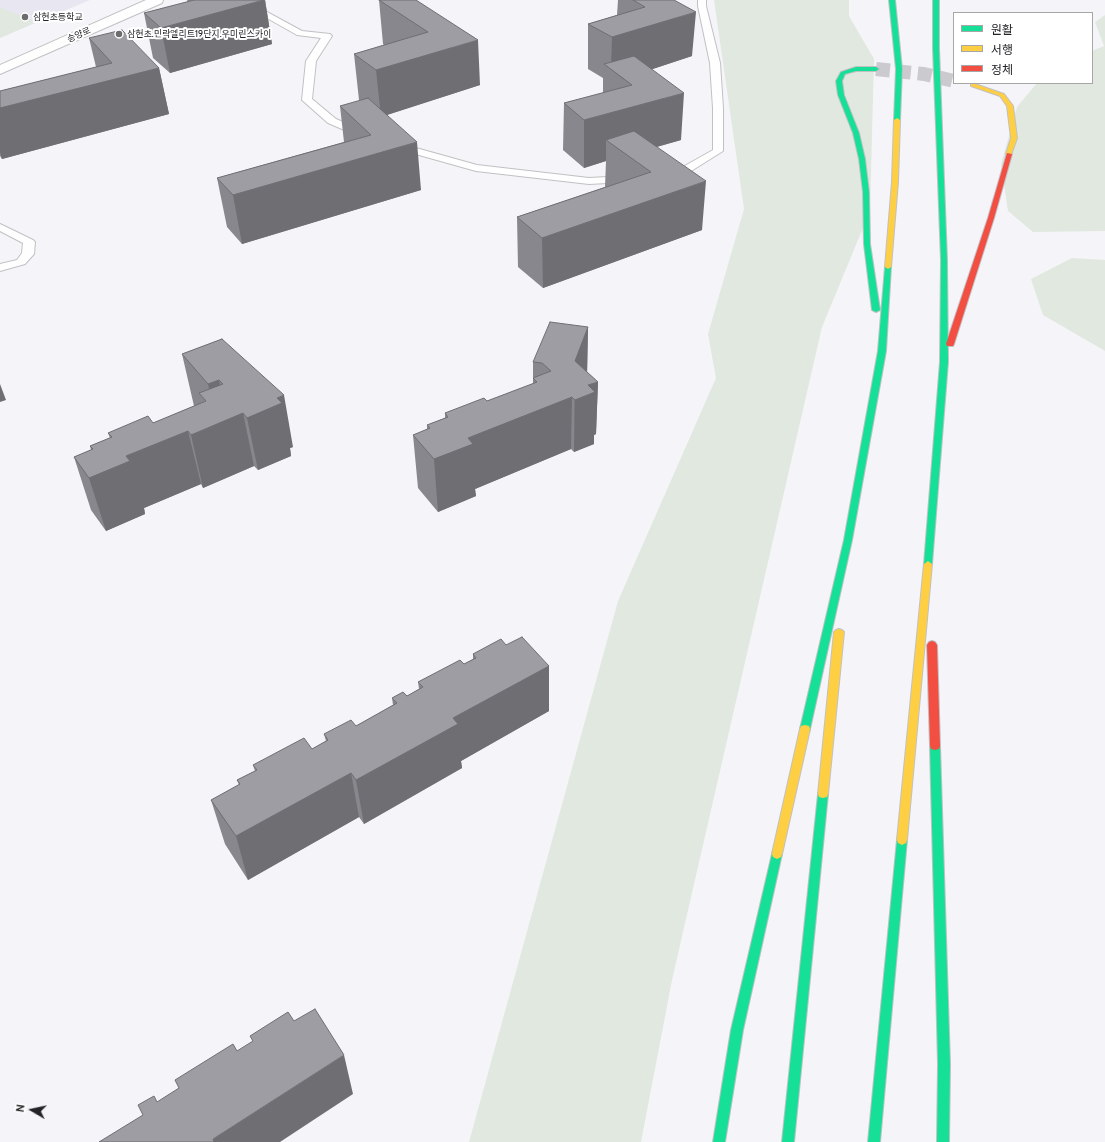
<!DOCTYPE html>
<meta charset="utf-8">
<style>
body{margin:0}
#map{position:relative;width:1105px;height:1142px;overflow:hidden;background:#f5f5f9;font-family:Cabin,"Noto Sans KR",sans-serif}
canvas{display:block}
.legend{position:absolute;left:953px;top:12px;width:140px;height:72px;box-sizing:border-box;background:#fff;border:1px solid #a7a7a8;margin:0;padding:5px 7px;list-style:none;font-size:12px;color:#232225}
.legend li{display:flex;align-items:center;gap:8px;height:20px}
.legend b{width:20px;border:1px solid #a7a7a8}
.north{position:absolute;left:12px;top:1090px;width:40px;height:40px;-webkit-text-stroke:3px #fff;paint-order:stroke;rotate:279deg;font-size:11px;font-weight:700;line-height:16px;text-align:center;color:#232225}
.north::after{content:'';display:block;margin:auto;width:14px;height:18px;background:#232225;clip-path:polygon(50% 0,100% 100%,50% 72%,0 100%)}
</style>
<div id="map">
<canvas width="1105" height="1142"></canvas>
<ul class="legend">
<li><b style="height:5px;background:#16e098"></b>원활</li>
<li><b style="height:5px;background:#ffcf43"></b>서행</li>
<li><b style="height:5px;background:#f24e42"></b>정체</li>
</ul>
<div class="north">N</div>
</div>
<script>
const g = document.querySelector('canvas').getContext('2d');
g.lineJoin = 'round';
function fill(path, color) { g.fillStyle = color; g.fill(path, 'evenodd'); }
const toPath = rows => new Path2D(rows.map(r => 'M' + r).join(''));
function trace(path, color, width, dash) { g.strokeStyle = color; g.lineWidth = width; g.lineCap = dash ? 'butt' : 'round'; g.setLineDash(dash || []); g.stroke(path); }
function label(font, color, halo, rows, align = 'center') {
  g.font = font + ' Cabin,"Noto Sans KR",sans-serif'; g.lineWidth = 4; g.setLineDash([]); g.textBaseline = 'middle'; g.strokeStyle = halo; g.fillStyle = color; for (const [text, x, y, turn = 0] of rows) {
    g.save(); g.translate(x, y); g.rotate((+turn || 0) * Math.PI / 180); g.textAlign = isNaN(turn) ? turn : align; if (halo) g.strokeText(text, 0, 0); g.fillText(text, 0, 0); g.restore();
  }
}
fill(toPath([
 [0,0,90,0,0,38]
]), '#e8e7f1');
fill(toPath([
 [714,0,849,0,849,16,874,59,870,211,822,327,672,980,641,1142,469,1142,618,601,716,378,708,334,744,209],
 [0,7,36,22,0,38],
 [1105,15,1105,231,1033,232,1008,211,1001,164,1017,107,1037,83,1092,83,1092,51,1104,46,1095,22],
 [1072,258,1105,260,1105,351,1043,315,1031,279]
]), '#e0e8df');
trace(toPath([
 [876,69,924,74,954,81]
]), '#cbcbcf', 14, [14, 7]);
const lane = toPath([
 [235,0,245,0,302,31,330,34,332,36,316,61,312,99,336,119,364,131,365,133,364,135,356,135,328,123,302,100,306,61,321,38,297,35,235,0],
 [698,0,706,0,706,6,720,63,723,108,723,151,688,173,670,176,665,173,666,171,681,168,713,150,713,108,710,63,698,6,698,0],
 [398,143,477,165,589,178,626,176,631,179,626,182,589,184,476,171,394,148,393,146,394,144,398,143],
 [0,224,33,240,35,242,34,254,25,264,0,271,0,264,17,260,22,253,23,243,0,231,0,224]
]);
const street = toPath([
 [146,0,163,0,162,3,0,74,0,65,146,0]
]);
const fast = toPath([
 [889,0,895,0,902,69,900,120,897,122,894,120,896,69,889,0],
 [933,0,939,0,939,48,947,260,948,362,932,564,928,567,924,564,940,362,941,260,933,48,933,0],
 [856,67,876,67,879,69,876,71,856,71,845,74,842,81,844,95,859,133,865,159,869,192,870,244,880,310,876,312,872,310,864,244,863,192,859,159,853,133,838,95,836,81,841,72,856,67],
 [888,265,891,267,886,351,852,540,810,729,809,732,805,733,801,732,800,729,844,540,878,351,885,267,888,265],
 [935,742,939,743,940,746,950,1064,949,1142,937,1142,938,1064,930,746,931,743,935,742],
 [823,790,827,791,828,794,794,1142,782,1142,818,794,819,791,823,790],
 [902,835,906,837,907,840,880,1142,868,1142,897,840,898,837,902,835],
 [777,849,781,851,782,854,743,1030,725,1142,713,1142,731,1030,772,854,773,851,777,849]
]);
const slow = toPath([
 [971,84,975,84,1004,94,1013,106,1017,138,1011,155,1006,154,1011,138,1007,106,1000,96,971,86,971,84],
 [897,118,900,120,898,182,891,267,888,269,885,267,892,182,894,120,897,118],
 [928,561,932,564,907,840,906,843,902,845,898,843,897,840,924,564,928,561],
 [839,629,842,630,844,632,828,794,827,797,823,798,819,797,818,794,834,632,836,630,839,629],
 [805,725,809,726,810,729,782,854,781,857,777,859,773,857,772,854,800,729,801,726,805,725]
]);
const jam = toPath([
 [1007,153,1012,154,994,218,954,344,953,346,947,346,946,344,988,218,1007,153],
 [932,641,935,642,937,645,940,746,939,749,935,750,931,749,930,746,927,645,929,642,932,641]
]);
trace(lane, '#c1c1c4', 2);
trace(street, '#c1c1c4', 2);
trace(fast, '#c1c1c4', 2);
trace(slow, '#c1c1c4', 2);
trace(jam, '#c1c1c4', 2);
fill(lane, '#fefefe');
fill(street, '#fefefe');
fill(fast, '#16e098');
fill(slow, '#ffcf43');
fill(jam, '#f24e42');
fill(toPath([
 [187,0,265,0,272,44,170,73,153,58,144,13,188,2],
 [379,0,416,0,480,85,386,115,421,190,242,244,227,227,217,178,344,142,340,106,359,101,359,100,354,54,384,45,383,44],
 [618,0,674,0,692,56,652,69,681,140,657,147,702,230,543,288,518,267,517,217,605,187,606,161,584,168,563,150,564,103,603,93,603,78,588,69,588,24,617,15],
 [89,38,159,68,169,114,2,159,0,156,0,91,96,67],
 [588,327,587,372,598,382,596,434,594,435,594,444,574,452,571,449,475,489,476,496,438,512,418,488,413,435,427,430,427,425,445,418,445,413,487,401,533,384,533,362],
 [222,339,293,447,290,448,291,456,258,470,254,466,203,488,201,484,144,508,145,514,106,531,91,510,74,457,91,450,90,446,110,438,108,433,153,423,194,406,182,354],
 [506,645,549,666,549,711,461,761,462,768,364,824,359,817,248,880,225,844,211,800,239,785,237,780,255,771,253,765,312,749,326,741,324,734,356,726,393,705,392,698,407,696,419,689,418,682,464,664,473,659,473,654]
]), '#88878d');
fill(toPath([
 [265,0,272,44,170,73,161,28],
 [696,12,692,56,623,79,611,69,612,37],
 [478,40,480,85,381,117,376,70],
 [159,68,169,114,2,159,0,152,0,108],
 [684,93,681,140,627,155,606,140,606,161,584,168,584,120],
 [417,142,421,190,242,244,233,195],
 [706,181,702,230,543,288,542,238],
 [588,327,587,379,588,385,598,382,596,434,594,435,594,444,574,452,575,361],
 [219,380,227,420,243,413,254,466,203,488,191,435,217,424,208,384],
 [0,384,6,400,0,402],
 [284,395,293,447,290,448,291,456,258,470,247,418,277,398],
 [572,397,571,449,475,489,476,496,438,512,434,459,468,438],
 [188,431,201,484,144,508,145,514,106,531,89,478,126,456],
 [549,666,549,711,461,761,462,768,364,824,356,780,453,718],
 [351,773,359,817,248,880,236,836],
 [344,1055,353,1094,280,1142,214,1142,213,1139]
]), '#6f6e73');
const building = toPath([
 [194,0,264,0,161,28,144,13,194,0],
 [379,0,416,0,478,40,376,70,354,54,428,32,379,0],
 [633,0,674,0,696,12,612,37,588,24,645,7,633,0],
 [122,30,159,68,0,108,0,91,112,63,89,38,122,30],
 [634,56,684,93,584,120,564,103,632,85,604,64,634,56],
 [368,98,417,142,233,195,217,178,371,135,340,106,368,98],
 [634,131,706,181,542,238,517,217,651,172,606,140,634,131],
 [550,322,588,327,575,361,598,382,588,385,595,392,575,400,572,397,468,438,473,444,434,459,413,435,430,428,427,425,448,417,445,413,484,398,487,401,537,382,533,378,551,371,542,363,533,362,550,322],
 [222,339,284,395,277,398,282,403,247,418,243,413,191,435,188,431,126,456,130,461,89,478,74,457,93,449,90,446,112,437,108,433,148,416,153,423,206,401,199,393,223,384,219,380,208,384,182,354,222,339],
 [522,637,549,666,453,718,458,724,356,780,351,773,236,836,211,800,240,784,237,780,257,770,253,765,304,738,312,749,328,740,324,734,351,720,356,726,397,703,392,698,403,692,407,696,423,687,418,682,460,660,464,664,476,658,473,654,501,639,506,645,522,637],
 [315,1009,344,1055,213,1139,214,1142,99,1142,143,1115,138,1105,154,1096,157,1102,179,1088,175,1080,233,1044,237,1051,253,1041,250,1036,288,1012,294,1021,315,1009]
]);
fill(building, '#9e9da4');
trace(building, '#6f6e73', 1);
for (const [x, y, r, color] of [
 [25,17,4,"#6c6c6f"],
 [119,34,4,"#6c6c6f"]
]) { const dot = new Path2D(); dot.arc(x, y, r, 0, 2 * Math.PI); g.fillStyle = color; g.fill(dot); trace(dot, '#fff', 1.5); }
label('9px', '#232225', '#fff', [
 ["삼현초등학교",33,17],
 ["삼현초.민락엘리트19단지.우미린스카이",127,34]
], 'left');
label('9px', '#232225', '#fff', [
 ["송양로",79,35,-24]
]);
</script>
